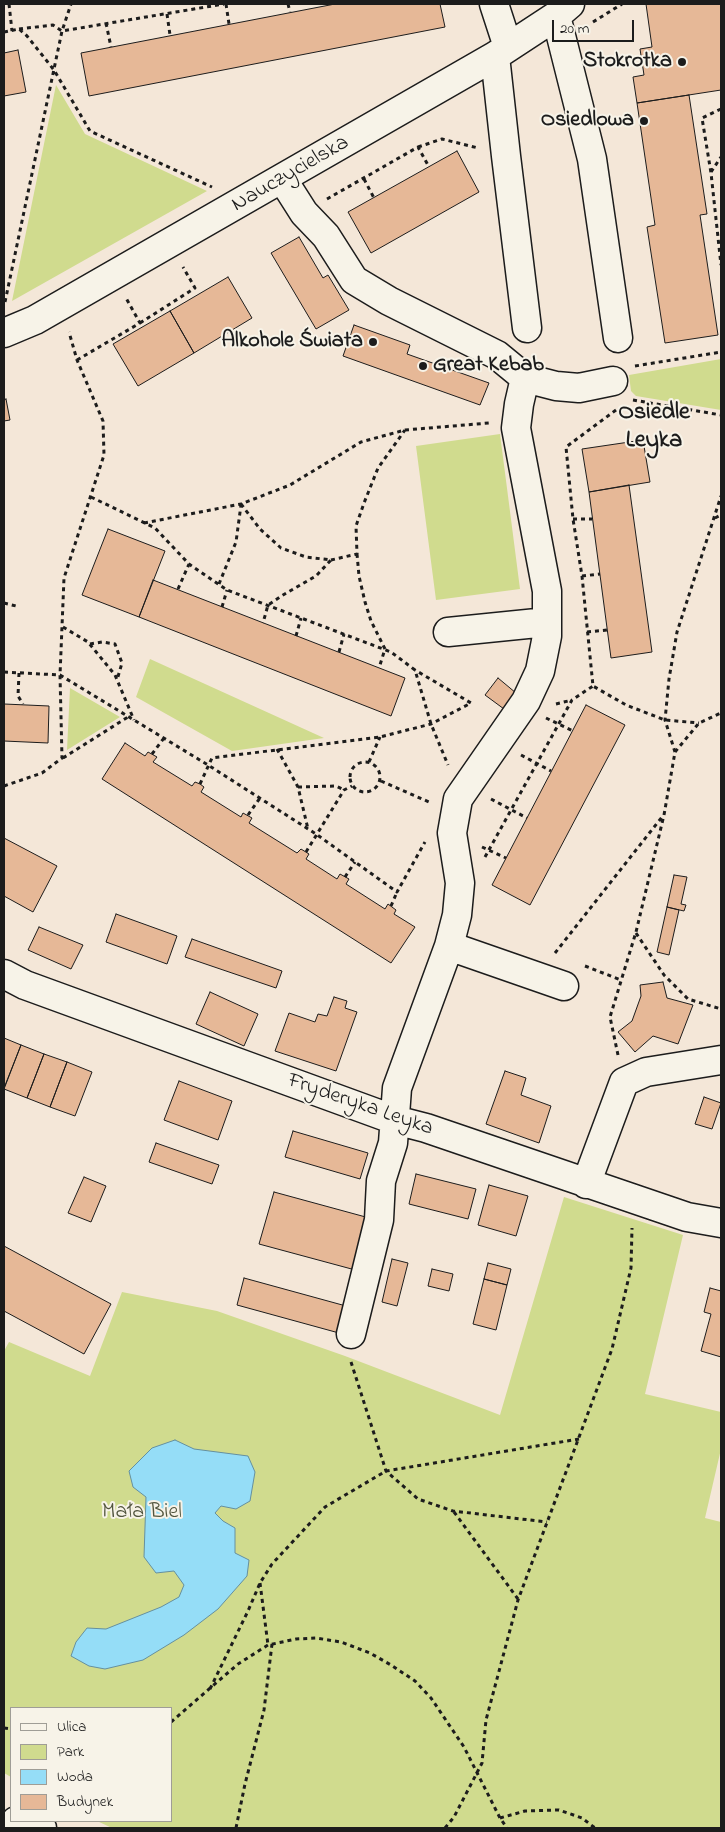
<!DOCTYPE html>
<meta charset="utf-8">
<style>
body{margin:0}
#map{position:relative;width:725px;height:1832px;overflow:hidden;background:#f4e7d8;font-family:"Indie Flower",sans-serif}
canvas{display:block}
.frame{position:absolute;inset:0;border:5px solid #1c1c1c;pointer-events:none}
.legend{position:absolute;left:10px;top:1707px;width:162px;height:115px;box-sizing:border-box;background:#f7f3e8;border:1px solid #9f9d96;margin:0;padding:6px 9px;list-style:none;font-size:15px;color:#1c1c1c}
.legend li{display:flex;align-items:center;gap:10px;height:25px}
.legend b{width:25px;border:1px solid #9f9d96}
.scale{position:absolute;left:552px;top:20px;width:82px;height:22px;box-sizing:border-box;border:2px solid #1c1c1c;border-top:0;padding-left:6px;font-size:15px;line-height:18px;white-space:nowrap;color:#1c1c1c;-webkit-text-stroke:4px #f7f3e8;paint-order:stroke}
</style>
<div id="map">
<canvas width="725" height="1832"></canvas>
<div class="frame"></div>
<ul class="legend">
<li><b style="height:6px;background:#f7f3e8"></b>Ulica</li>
<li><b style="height:14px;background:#d0db8e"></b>Park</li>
<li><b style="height:14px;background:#95ddf7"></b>Woda</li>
<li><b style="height:14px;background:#e6b897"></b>Budynek</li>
</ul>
<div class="scale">20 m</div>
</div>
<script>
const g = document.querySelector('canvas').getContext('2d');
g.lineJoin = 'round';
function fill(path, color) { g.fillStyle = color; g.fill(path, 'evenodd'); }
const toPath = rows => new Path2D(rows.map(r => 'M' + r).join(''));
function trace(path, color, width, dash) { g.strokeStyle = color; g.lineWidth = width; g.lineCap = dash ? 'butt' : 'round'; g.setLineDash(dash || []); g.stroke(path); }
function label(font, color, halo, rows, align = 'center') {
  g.font = font + ' "Indie Flower",sans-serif'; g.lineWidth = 4; g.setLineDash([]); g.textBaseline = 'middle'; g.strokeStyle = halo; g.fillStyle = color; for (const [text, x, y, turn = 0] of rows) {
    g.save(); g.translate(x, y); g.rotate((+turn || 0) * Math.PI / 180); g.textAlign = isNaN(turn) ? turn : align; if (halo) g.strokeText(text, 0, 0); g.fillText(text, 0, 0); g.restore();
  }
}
fill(toPath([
 [56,85,85,134,207,191,12,301],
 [721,359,721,410,636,396,631,391,629,375],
 [500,434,520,589,436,600,416,446],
 [150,659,324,738,232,751,136,697],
 [70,688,120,717,67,750],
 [564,1197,683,1235,645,1394,721,1412,721,1449,705,1518,721,1522,721,1828,112,1828,97,1821,171,1821,171,1708,11,1708,11,1777,4,1773,4,1351,9,1342,90,1376,122,1292,217,1311,345,1356,500,1415]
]), '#d0db8e');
const water = toPath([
 [175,1440,194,1449,248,1456,255,1472,250,1501,236,1509,221,1506,215,1513,223,1521,235,1528,235,1553,249,1560,247,1576,218,1609,184,1635,143,1660,105,1669,89,1666,71,1656,76,1642,87,1628,106,1629,161,1607,179,1597,184,1585,174,1571,156,1573,144,1557,146,1497,133,1487,129,1471,152,1448,175,1440]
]);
fill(water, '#95ddf7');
trace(water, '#65909f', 1);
const building = toPath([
 [335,4,440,4,445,27,89,96,81,53,335,4],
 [646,4,721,4,721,90,637,103,633,77,644,75,640,49,652,47,646,4],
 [18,50,26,92,4,96,4,53,18,50],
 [689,95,707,214,700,215,718,335,665,343,647,227,655,225,637,103,689,95],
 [457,151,479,192,371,253,348,212,457,151],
 [299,237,323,278,328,275,349,310,316,329,271,253,299,237],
 [228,277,252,318,194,353,170,311,228,277],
 [170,311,194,353,138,386,113,344,170,311],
 [354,325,410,345,407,354,489,383,480,405,343,356,354,325],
 [6,399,10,420,4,421,4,400,6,399],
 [643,440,650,482,589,492,582,449,643,440],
 [629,485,652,652,611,658,589,492,629,485],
 [108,529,165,551,139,617,82,595,108,529],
 [153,580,405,678,391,716,139,617,153,580],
 [498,678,516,693,504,709,485,695,498,678],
 [4,704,49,706,48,743,4,741,4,704],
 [586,705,625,725,530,905,492,885,586,705],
 [125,743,145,756,148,752,157,757,153,762,192,786,195,782,200,784,204,787,201,792,241,817,243,813,252,818,249,823,297,853,301,849,309,854,306,859,337,879,340,874,349,879,346,884,385,909,388,904,396,910,394,914,415,927,391,963,102,779,125,743],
 [4,838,57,866,33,912,4,896,4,838],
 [674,875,687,877,681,904,686,905,684,911,667,907,674,875],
 [667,907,679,910,669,955,657,952,667,907],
 [116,914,177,936,167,964,106,942,116,914],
 [39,927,83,945,71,969,28,950,39,927],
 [192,939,282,971,276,988,185,957,192,939],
 [663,982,667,998,693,1005,678,1044,653,1036,635,1052,618,1032,632,1021,641,996,640,985,663,982],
 [210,992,258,1014,244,1046,196,1024,210,992],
 [334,997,347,1001,345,1008,357,1012,336,1071,275,1051,289,1013,315,1022,318,1014,327,1016,334,997],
 [4,1038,21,1045,4,1088,4,1038],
 [21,1045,44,1054,27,1098,4,1089,21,1045],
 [44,1054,67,1062,50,1107,27,1098,44,1054],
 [67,1062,92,1072,75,1116,50,1107,67,1062],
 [505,1071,526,1078,521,1095,551,1106,539,1143,486,1124,505,1071],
 [179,1081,232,1101,218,1140,164,1120,179,1081],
 [704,1097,721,1103,712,1129,695,1124,704,1097],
 [293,1131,368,1153,360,1179,285,1157,293,1131],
 [156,1143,219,1165,212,1184,149,1162,156,1143],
 [416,1174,476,1189,468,1219,409,1204,416,1174],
 [84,1177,106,1186,91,1222,68,1213,84,1177],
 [489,1185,528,1196,516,1236,478,1225,489,1185],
 [274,1192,373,1219,359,1271,259,1244,274,1192],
 [4,1246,111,1304,84,1354,4,1311,4,1246],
 [392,1259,408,1263,397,1306,382,1302,392,1259],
 [488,1263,511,1269,507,1285,484,1279,488,1263],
 [432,1269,453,1274,449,1291,428,1286,432,1269],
 [244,1278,346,1306,339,1333,237,1305,244,1278],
 [484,1279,507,1285,496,1330,473,1324,484,1279],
 [710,1288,721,1291,721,1357,701,1351,711,1314,704,1312,710,1288]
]);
fill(building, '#e6b897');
trace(building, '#1c1c1c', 1);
const minor = toPath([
 [494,4,508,47],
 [556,16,592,159,618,338],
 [495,56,506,156,527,328],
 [283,180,304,213,326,236,354,280,389,301,497,355,525,378,519,404,516,428,547,591,547,636,540,671,526,701,458,799,452,833,460,883,457,915,449,946,564,986],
 [4,333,35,320,495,56,556,16,570,4],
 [525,378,556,386,579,388,613,381],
 [448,632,547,622],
 [4,974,25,985,395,1120,426,1128,687,1217,721,1223],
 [586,1184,624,1082,646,1072,721,1060],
 [351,1334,379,1220,381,1181,393,1143,397,1088,449,946],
 [16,1821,42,1828]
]);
trace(minor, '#1c1c1c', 31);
trace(toPath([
 [9,4,12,31],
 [226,4,229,24],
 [288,4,290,12],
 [167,14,170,35],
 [593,22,622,4],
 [106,23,111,47],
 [19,29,53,25,62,31,71,4],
 [4,32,19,29,27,36,54,70,90,131,212,187],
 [721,109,702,118,711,173,721,265],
 [418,147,442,139,478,148],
 [711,172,721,157],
 [364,179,374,198],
 [327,199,418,147,429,167],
 [5,302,62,31,224,4],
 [140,323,195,288,183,267],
 [77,360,140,323,126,298],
 [635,366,721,352],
 [633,400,721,415],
 [616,410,566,447,573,519,582,576,593,686,626,705,665,720,699,723],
 [91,497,155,528,189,564,227,590,391,652,415,670,431,724,448,765],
 [241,504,260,529,281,548,306,557,331,560,316,576,283,595,268,605,263,623],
 [715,518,721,515],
 [573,519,592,519],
 [144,523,241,504,290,485,361,442,405,430,489,423],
 [357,554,359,576,365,602,371,621,385,649,379,668],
 [331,560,357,554,356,526,364,503,378,468,405,430],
 [582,576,600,574],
 [219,584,236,542,241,505],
 [178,589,189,564],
 [4,603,16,606],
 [222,607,227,590],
 [63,627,88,642,115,675,134,720],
 [587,632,607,630],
 [296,636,301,618],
 [90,644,102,642,115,644,122,663,117,680],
 [339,652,344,634],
 [4,672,60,675,208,765,316,834,397,892,425,842],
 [19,673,18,696,23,704],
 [556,704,572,700],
 [546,718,573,731],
 [277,749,298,787,308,829],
 [675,752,665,720,669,679,677,632,721,496],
 [152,754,164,738],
 [521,755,551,771],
 [63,758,128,717],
 '350 777a15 15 0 1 1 30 0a15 15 0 1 1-30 0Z',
 [369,762,380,737],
 [381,781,429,802],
 [200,784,212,758,380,737,431,724,471,703,415,670],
 [4,786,42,773,62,758,60,675,64,578,104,455,103,421,77,360,69,332],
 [298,787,336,786,344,790],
 [491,799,527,818],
 [248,815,260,798],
 [482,847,506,858],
 [306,852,344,790,352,786],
 [485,857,572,700,593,686],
 [345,877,355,862],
 [391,906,397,892],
 [636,933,664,975,688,999,721,1009],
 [555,953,662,817],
 [585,966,621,980],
 [618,1055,610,1017,636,932,664,815,675,752,699,723,721,713],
 [351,1362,386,1471,418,1499,453,1511,547,1522],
 [454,1512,518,1599],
 [260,1583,268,1645],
 [210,1689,248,1611,260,1583,272,1564,325,1507,386,1471,579,1439],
 [171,1722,238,1664,268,1645,296,1639,316,1638,341,1642,370,1653,391,1665,415,1681,431,1698,464,1747,500,1818,507,1828],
 [4,1728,11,1729],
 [500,1818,525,1811,559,1810,582,1818,595,1828],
 [236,1828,245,1784,264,1710,272,1644],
 [445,1828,454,1817,482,1763,486,1720,518,1600,612,1349,631,1268,632,1228]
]), '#1c1c1c', 3, [4, 4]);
trace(minor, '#f7f3e8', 28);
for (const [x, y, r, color] of [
 [682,62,5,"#1c1c1c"],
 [644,121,5,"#1c1c1c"],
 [373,342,5,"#1c1c1c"],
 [423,366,5,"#1c1c1c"]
]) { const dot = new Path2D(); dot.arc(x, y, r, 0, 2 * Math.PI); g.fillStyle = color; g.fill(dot); trace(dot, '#f7f3e8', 2); }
label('bold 22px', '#1c1c1c', '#f7f3e8', [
 ["Stokrotka",672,62],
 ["Osiedlowa",634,121],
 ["Alkohole Świata",363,342],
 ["Great Kebab",433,366,"left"]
], 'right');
label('22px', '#1c1c1c', '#f7f3e8', [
 ["Nauczycielska",291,175,-30],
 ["Fryderyka Leyka",360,1106,19]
]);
label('22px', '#52553e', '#f7f3e8', [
 ["Mała Biel",142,1513]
]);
label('bold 24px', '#1c1c1c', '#f7f3e8', [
 ["Osiedle",654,414],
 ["Leyka",654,442]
]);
</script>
